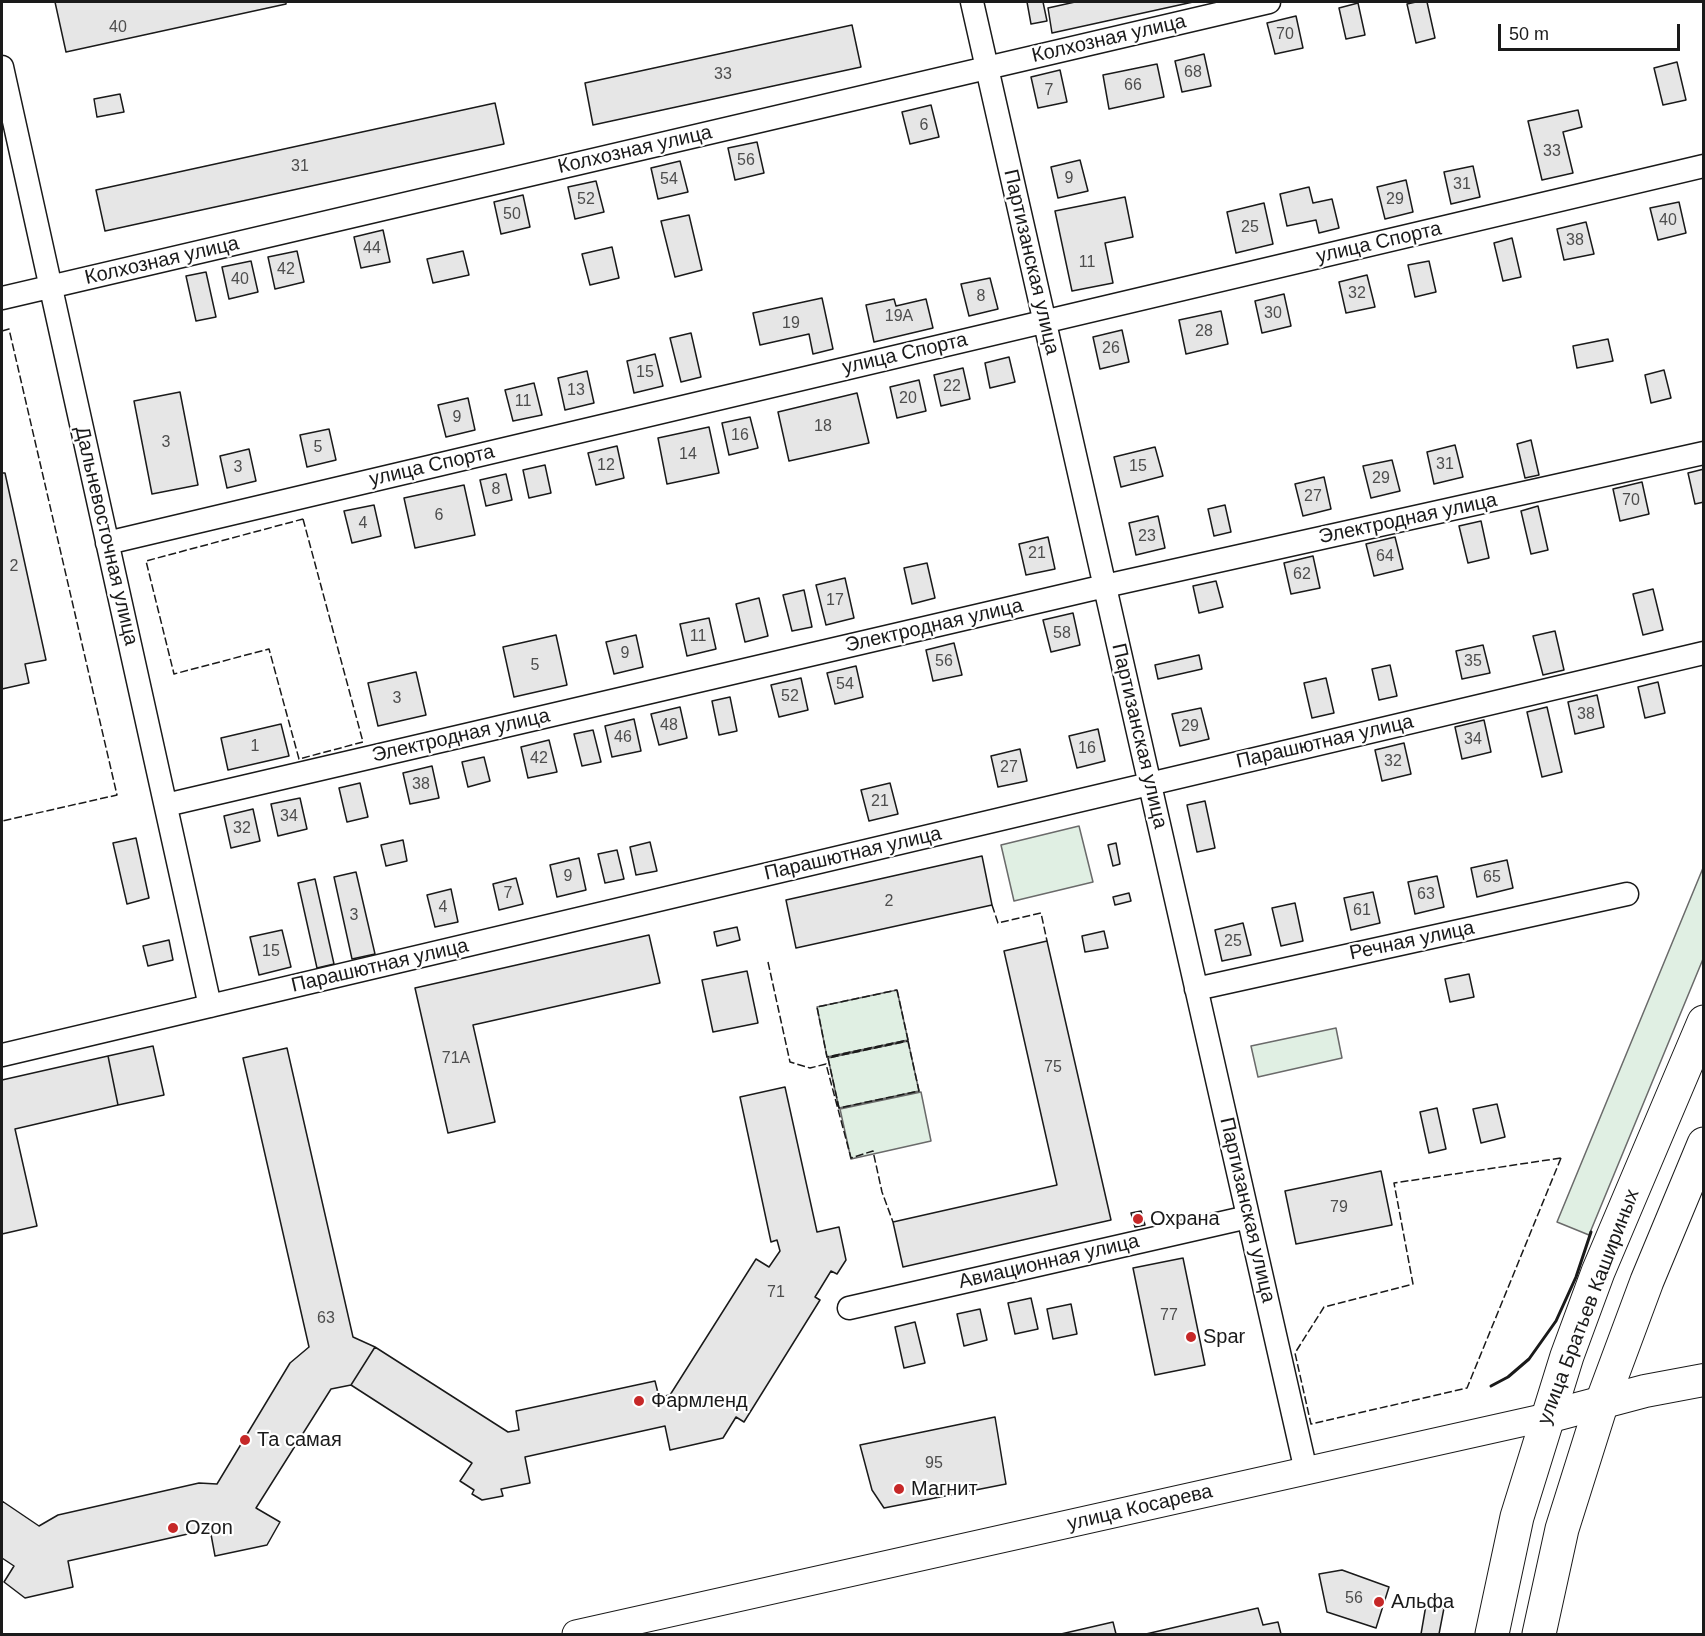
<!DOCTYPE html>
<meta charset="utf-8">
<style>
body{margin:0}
#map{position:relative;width:1705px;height:1636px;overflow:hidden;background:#fff;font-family:Arial,sans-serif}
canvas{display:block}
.frame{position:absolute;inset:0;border:3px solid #1a1a1a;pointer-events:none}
.scale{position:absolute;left:1498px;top:24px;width:182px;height:27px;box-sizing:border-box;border:3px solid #1a1a1a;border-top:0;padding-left:8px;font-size:18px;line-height:21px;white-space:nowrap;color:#1a1a1a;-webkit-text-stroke:4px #fff;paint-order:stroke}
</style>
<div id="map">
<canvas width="1705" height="1636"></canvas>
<div class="frame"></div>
<div class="scale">50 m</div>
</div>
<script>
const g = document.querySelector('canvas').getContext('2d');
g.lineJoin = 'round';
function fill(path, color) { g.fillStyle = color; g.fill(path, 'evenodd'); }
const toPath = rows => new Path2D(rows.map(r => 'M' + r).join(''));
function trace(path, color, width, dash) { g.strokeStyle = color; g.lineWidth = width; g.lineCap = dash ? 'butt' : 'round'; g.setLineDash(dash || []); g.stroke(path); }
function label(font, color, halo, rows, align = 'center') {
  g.font = font + ' Arial,sans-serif'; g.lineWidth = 4.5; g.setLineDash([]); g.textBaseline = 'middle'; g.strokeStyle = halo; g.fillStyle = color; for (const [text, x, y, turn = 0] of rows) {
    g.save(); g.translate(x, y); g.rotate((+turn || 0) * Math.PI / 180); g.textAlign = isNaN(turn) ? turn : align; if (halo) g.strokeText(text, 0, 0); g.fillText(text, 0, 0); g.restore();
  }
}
const green = toPath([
 [1079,826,1093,882,1014,901,1001,845,1079,826],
 [1703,868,1703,959,1589,1235,1557,1222,1703,868],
 [897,990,908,1040,827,1057,817,1007,897,990],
 [1336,1028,1342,1058,1258,1077,1251,1046,1336,1028],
 [908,1041,919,1091,839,1108,828,1058,908,1041],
 [921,1092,931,1141,851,1159,840,1109,921,1092]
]);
fill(green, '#e0efe3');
trace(green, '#6a6a6a', 1.5);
const building = toPath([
 [55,2,286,2,286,4,66,52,55,2],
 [1027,2,1043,2,1047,21,1031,24,1027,2],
 [1075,2,1193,2,1052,33,1048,8,1075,2],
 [1416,2,1427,2,1435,38,1416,43,1407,4,1416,2],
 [1358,3,1365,35,1346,39,1339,8,1358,3],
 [1296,16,1303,48,1275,54,1267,23,1296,16],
 [852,25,861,67,593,125,585,83,852,25],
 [1204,54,1211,86,1182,92,1175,61,1204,54],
 [1677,62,1686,100,1663,105,1654,68,1677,62],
 [1157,64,1164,97,1109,109,1103,75,1157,64],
 [1060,70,1067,102,1038,108,1031,77,1060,70],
 [120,94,124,112,97,117,94,99,120,94],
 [495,103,504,144,105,231,96,190,495,103],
 [931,105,939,137,910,144,902,112,931,105],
 [1578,110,1582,127,1563,132,1573,173,1542,180,1528,121,1578,110],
 [757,142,764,173,735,180,728,148,757,142],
 [1080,160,1088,191,1058,198,1051,167,1080,160],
 [680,161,688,192,658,199,651,168,680,161],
 [1473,166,1480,197,1451,204,1444,172,1473,166],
 [1406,180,1413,212,1385,219,1377,187,1406,180],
 [596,181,604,212,575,219,568,187,596,181],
 [1309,187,1313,203,1332,199,1339,228,1319,233,1316,220,1287,226,1280,194,1309,187],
 [523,195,530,227,501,234,494,202,523,195],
 [1125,197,1133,237,1105,243,1113,283,1072,291,1055,211,1125,197],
 [1679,202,1686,233,1658,240,1650,208,1679,202],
 [1264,203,1273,244,1236,253,1227,212,1264,203],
 [689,215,702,270,675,277,661,221,689,215],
 [1586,222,1594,254,1564,260,1557,229,1586,222],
 [383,230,390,262,361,268,354,237,383,230],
 [1512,238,1521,277,1503,281,1494,243,1512,238],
 [612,247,619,278,590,285,582,254,612,247],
 [297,251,304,282,275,289,268,257,297,251],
 [463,251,469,275,433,283,427,259,463,251],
 [251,261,258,292,229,299,222,267,251,261],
 [1429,261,1436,292,1415,297,1408,265,1429,261],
 [206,272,216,317,196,321,186,276,206,272],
 [1367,275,1375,307,1346,313,1339,282,1367,275],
 [990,278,998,309,969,316,961,284,990,278],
 [1284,294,1291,326,1262,333,1255,301,1284,294],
 [822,298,833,349,813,354,809,334,760,345,753,313,822,298],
 [894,299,896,306,926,299,933,328,874,342,866,305,894,299],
 [1221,311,1228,344,1186,354,1179,320,1221,311],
 [1122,330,1129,362,1100,369,1093,337,1122,330],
 [691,333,701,377,681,382,670,338,691,333],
 [1608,339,1613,361,1577,368,1573,346,1608,339],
 [655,354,663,386,634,393,627,361,655,354],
 [1009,357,1015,382,990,388,985,363,1009,357],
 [963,368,970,399,941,406,934,375,963,368],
 [1664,370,1671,398,1651,403,1645,375,1664,370],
 [587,371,594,403,565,410,558,378,587,371],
 [919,380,926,411,897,418,890,387,919,380],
 [534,383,542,415,513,421,505,390,534,383],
 [180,392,198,485,152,494,134,401,180,392],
 [857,393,869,443,789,461,778,412,857,393],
 [468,398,475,430,446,437,438,405,468,398],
 [750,417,758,448,729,455,722,423,750,417],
 [709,427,719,473,667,484,658,438,709,427],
 [329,429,336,460,307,467,300,435,329,429],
 [1531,440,1539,475,1525,478,1517,444,1531,440],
 [1455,445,1463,477,1434,484,1427,452,1455,445],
 [617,446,624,478,596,485,588,453,617,446],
 [1155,447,1163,476,1121,487,1114,457,1155,447],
 [249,449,256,481,227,488,220,456,249,449],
 [1392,460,1400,491,1371,498,1363,466,1392,460],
 [545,465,551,493,529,498,523,470,545,465],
 [1704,469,1704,502,1695,504,1688,473,1704,469],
 [2,473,5,473,46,660,25,664,29,683,2,689,2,473],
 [506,474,512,500,486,506,480,480,506,474],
 [1324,477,1331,509,1303,516,1295,484,1324,477],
 [1642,482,1649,514,1620,521,1613,489,1642,482],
 [464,485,475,535,415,548,404,498,464,485],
 [374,505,381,536,352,543,344,511,374,505],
 [1225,505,1231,532,1214,536,1208,509,1225,505],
 [1538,506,1548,550,1531,554,1521,511,1538,506],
 [1158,516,1165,548,1136,555,1129,523,1158,516],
 [1481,521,1489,558,1468,563,1459,526,1481,521],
 [1048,537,1055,569,1026,575,1019,544,1048,537],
 [1395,537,1403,569,1374,576,1366,544,1395,537],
 [1313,556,1320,588,1291,594,1284,563,1313,556],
 [927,563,935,598,912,604,904,568,927,563],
 [845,578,854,618,826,625,816,585,845,578],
 [1216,581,1223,607,1199,613,1193,586,1216,581],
 [1653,589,1663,630,1643,635,1633,594,1653,589],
 [804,590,812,627,792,631,783,595,804,590],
 [759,598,768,636,745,642,736,604,759,598],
 [1073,613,1080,645,1051,652,1043,620,1073,613],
 [709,618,716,649,687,656,680,624,709,618],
 [1555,631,1564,670,1543,675,1533,636,1555,631],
 [556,635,567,685,514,697,503,647,556,635],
 [636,635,643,667,614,674,606,642,636,635],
 [954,643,962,675,933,681,926,650,954,643],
 [1483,645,1490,673,1462,679,1456,651,1483,645],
 [1199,655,1202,669,1158,679,1155,665,1199,655],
 [1390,665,1397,696,1379,700,1372,669,1390,665],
 [856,666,863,697,835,704,827,673,856,666],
 [416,672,426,715,378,726,368,683,416,672],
 [801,678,808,710,779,717,771,685,801,678],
 [1326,678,1334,713,1312,718,1304,683,1326,678],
 [1658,682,1665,713,1645,718,1638,687,1658,682],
 [1597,695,1604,727,1575,734,1568,702,1597,695],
 [730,697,737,731,719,735,712,701,730,697],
 [680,707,687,738,659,745,651,714,680,707],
 [1547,707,1562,772,1542,777,1527,712,1547,707],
 [1201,708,1209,739,1180,746,1172,714,1201,708],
 [634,719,641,751,612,757,605,726,634,719],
 [1484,720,1491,752,1462,759,1455,727,1484,720],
 [281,724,289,756,228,770,221,738,281,724],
 [1098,729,1105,761,1077,768,1069,736,1098,729],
 [593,730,601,762,582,766,574,734,593,730],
 [549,740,557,772,528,778,521,747,549,740],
 [1404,743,1411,774,1382,781,1375,750,1404,743],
 [1020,749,1027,781,998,787,991,756,1020,749],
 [484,757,490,781,468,787,462,762,484,757],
 [432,766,439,798,410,804,403,773,432,766],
 [360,783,368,817,347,822,339,788,360,783],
 [890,783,898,814,869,821,861,790,890,783],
 [300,798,307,829,278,836,271,804,300,798],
 [1205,801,1215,848,1197,852,1187,805,1205,801],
 [253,809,260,841,231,848,224,816,253,809],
 [136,838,149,898,127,904,113,843,136,838],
 [403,840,407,861,386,866,381,845,403,840],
 [650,842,657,871,636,875,630,847,650,842],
 [1116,843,1120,864,1113,866,1108,845,1116,843],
 [617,850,624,879,605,883,598,854,617,850],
 [982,856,992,905,796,948,786,900,982,856],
 [579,858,586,890,557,897,550,865,579,858],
 [1507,860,1513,888,1477,897,1471,868,1507,860],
 [356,872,375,954,352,959,334,877,356,872],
 [1437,876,1444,907,1415,914,1408,882,1437,876],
 [516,878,523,904,499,910,493,884,516,878],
 [315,879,334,964,317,968,298,883,315,879],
 [451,889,458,922,435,927,427,895,451,889],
 [1373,892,1380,923,1351,930,1344,898,1373,892],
 [1129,893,1131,901,1115,905,1113,897,1129,893],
 [1295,903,1303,941,1281,946,1272,908,1295,903],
 [1243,923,1251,955,1222,961,1215,930,1243,923],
 [737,927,740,940,717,946,714,932,737,927],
 [282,930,291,967,259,975,250,937,282,930],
 [1104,931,1108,948,1085,952,1082,936,1104,931],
 [649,935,660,983,473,1025,495,1122,448,1133,415,988,649,935],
 [169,940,173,960,148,966,143,946,169,940],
 [1047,941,1111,1220,903,1267,893,1222,1057,1185,1004,951,1047,941],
 [747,971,758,1023,713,1032,702,980,747,971],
 [1469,974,1474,997,1450,1002,1445,979,1469,974],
 [153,1046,164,1095,118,1105,108,1056,153,1046],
 [287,1048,353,1337,375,1347,351,1385,331,1389,256,1508,280,1522,267,1545,215,1556,210,1529,68,1561,73,1587,25,1598,4,1582,14,1566,2,1558,2,1501,39,1526,58,1515,199,1483,217,1484,290,1363,309,1347,243,1058,287,1048],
 [108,1056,118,1105,15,1129,37,1226,2,1234,2,1080,108,1056],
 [785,1087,817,1232,839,1227,846,1260,837,1274,831,1271,820,1289,815,1297,820,1300,744,1422,736,1417,723,1438,670,1450,665,1426,525,1457,530,1483,501,1489,503,1496,482,1500,472,1494,474,1490,460,1481,472,1463,351,1385,375,1347,508,1432,519,1430,516,1411,655,1381,659,1397,670,1395,756,1259,769,1267,780,1251,777,1240,771,1242,740,1097,785,1087],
 [1497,1104,1505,1137,1481,1143,1473,1109,1497,1104],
 [1437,1108,1446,1149,1429,1153,1420,1112,1437,1108],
 [1381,1171,1392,1225,1296,1244,1285,1191,1381,1171],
 [1141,1211,1145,1225,1135,1227,1131,1213,1141,1211],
 [1183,1258,1205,1365,1155,1375,1133,1268,1183,1258],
 [1031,1298,1038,1329,1015,1334,1008,1303,1031,1298],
 [1071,1304,1077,1334,1053,1339,1047,1309,1071,1304],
 [980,1309,987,1340,964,1346,957,1314,980,1309],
 [915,1322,925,1363,904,1368,895,1327,915,1322],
 [995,1417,1006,1484,884,1508,872,1490,860,1445,995,1417],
 [1342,1570,1389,1587,1376,1628,1327,1612,1319,1574,1342,1570],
 [1426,1605,1444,1608,1439,1634,1421,1634,1426,1605],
 [1258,1608,1263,1625,1278,1622,1281,1634,1146,1634,1258,1608],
 [1113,1622,1116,1634,1061,1634,1113,1622]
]);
fill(building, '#e6e6e6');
trace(building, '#1a1a1a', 1.5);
const minor = toPath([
 [972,2,1306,1471],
 [2,67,210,1006],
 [2,298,1269,2],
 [107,543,1704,166],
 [166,805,1105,586,1704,453],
 [1196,989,1627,894],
 [2,1055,1704,653],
 [849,1308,1248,1217]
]);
const tertiary = toPath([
 [576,1634,1547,1417]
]);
const secondary = toPath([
 [1547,1417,1645,1391,1704,1380]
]);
const primary = toPath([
 [1492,1634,1517,1517,1567,1356,1598,1272,1704,1022],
 [1539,1634,1562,1529,1602,1402,1647,1281,1704,1144]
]);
trace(minor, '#1a1a1a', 25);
trace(tertiary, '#1a1a1a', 29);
trace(secondary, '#1a1a1a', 34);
trace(primary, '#1a1a1a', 35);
trace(minor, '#fff', 22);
trace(tertiary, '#fff', 27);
trace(secondary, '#fff', 32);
trace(primary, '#fff', 33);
trace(toPath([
 [2,331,9,329,117,795,2,821],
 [303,519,363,742,299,759,269,649,174,674,146,561,303,519],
 [992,905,998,923,1041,913,1047,941],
 [768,962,790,1062,810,1068,826,1064,851,1158,873,1151,882,1192,893,1222],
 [897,990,908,1040,827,1057,817,1007,897,990],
 [908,1041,919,1091,839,1108,828,1058,908,1041],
 [1561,1158,1467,1388,1311,1424,1295,1353,1324,1307,1413,1284,1394,1183,1561,1158]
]), '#1a1a1a', 1.5, [8, 3]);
trace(toPath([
 [1491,1386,1508,1377,1529,1359,1556,1321,1576,1277,1591,1232]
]), '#1a1a1a', 3);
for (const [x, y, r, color] of [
 [1138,1219,6,"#c62828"],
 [1191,1337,6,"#c62828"],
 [639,1401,6,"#c62828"],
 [245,1440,6,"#c62828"],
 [899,1489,6,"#c62828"],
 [173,1528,6,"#c62828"],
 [1379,1602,6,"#c62828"]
]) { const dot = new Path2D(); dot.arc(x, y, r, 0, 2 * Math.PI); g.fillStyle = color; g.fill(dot); trace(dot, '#fff', 2); }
label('16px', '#4d4d4d', null, [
 ["40",118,28],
 ["70",1285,35],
 ["68",1193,73],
 ["33",723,75],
 ["66",1133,86],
 ["7",1049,91],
 ["6",924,126],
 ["33",1552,152],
 ["56",746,161],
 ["31",300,167],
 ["9",1069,179],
 ["54",669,180],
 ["31",1462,185],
 ["52",586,200],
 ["29",1395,200],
 ["50",512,215],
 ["40",1668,221],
 ["25",1250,228],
 ["38",1575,241],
 ["44",372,249],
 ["11",1087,263],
 ["42",286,270],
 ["40",240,280],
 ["32",1357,294],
 ["8",981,297],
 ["30",1273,314],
 ["19А",899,317],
 ["19",791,324],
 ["28",1204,332],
 ["26",1111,349],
 ["15",645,373],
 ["22",952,387],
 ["13",576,391],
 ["20",908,399],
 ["11",523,402],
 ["9",457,418],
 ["18",823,427],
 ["16",740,436],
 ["3",166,443],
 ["5",318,448],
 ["14",688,455],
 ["31",1445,465],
 ["12",606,466],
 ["15",1138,467],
 ["3",238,468],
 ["29",1381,479],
 ["8",496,490],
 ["27",1313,497],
 ["70",1631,501],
 ["6",439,516],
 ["4",363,524],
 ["23",1147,537],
 ["21",1037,554],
 ["64",1385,557],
 ["2",14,567],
 ["62",1302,575],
 ["17",835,601],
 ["58",1062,634],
 ["11",698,637],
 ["9",625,654],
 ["56",944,662],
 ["35",1473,662],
 ["5",535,666],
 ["54",845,685],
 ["52",790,697],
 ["3",397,699],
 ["38",1586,715],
 ["48",669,726],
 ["29",1190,727],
 ["46",623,738],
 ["34",1473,740],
 ["1",255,747],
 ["16",1087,749],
 ["42",539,759],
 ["32",1393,762],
 ["27",1009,768],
 ["38",421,785],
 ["21",880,802],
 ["34",289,817],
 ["32",242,829],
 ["9",568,877],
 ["65",1492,878],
 ["7",508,894],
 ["63",1426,895],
 ["2",889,902],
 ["4",443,908],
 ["61",1362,911],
 ["3",354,916],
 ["25",1233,942],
 ["15",271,952],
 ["71А",456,1059],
 ["75",1053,1068],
 ["79",1339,1208],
 ["71",776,1293],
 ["77",1169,1316],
 ["63",326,1319],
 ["95",934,1464],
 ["56",1354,1599]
]);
label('20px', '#1a1a1a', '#fff', [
 ["Колхозная улица",1109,39,-13],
 ["Колхозная улица",635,150,-13],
 ["улица Спорта",1379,243,-13],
 ["Колхозная улица",162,261,-13],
 ["Партизанская улица",1031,262,77],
 ["улица Спорта",905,354,-13],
 ["улица Спорта",432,466,-13],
 ["Электродная улица",1408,519,-12],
 ["Дальневосточная улица",106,536,77],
 ["Электродная улица",934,626,-13],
 ["Электродная улица",461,736,-13],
 ["Партизанская улица",1139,736,77],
 ["Парашютная улица",1325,742,-13],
 ["Парашютная улица",853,854,-13],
 ["Речная улица",1412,941,-12],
 ["Парашютная улица",380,966,-13],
 ["Партизанская улица",1247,1210,77],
 ["Авиационная улица",1049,1262,-13],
 ["улица Братьев Кашириных",1589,1307,-69],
 ["улица Косарева",1140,1508,-13]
]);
label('20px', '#1a1a1a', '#fff', [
 ["Охрана",1150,1219],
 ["Spar",1203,1337],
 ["Фармленд",651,1401],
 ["Та самая",257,1440],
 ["Магнит",911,1489],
 ["Ozon",185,1528],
 ["Альфа",1391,1602]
], 'left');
</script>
